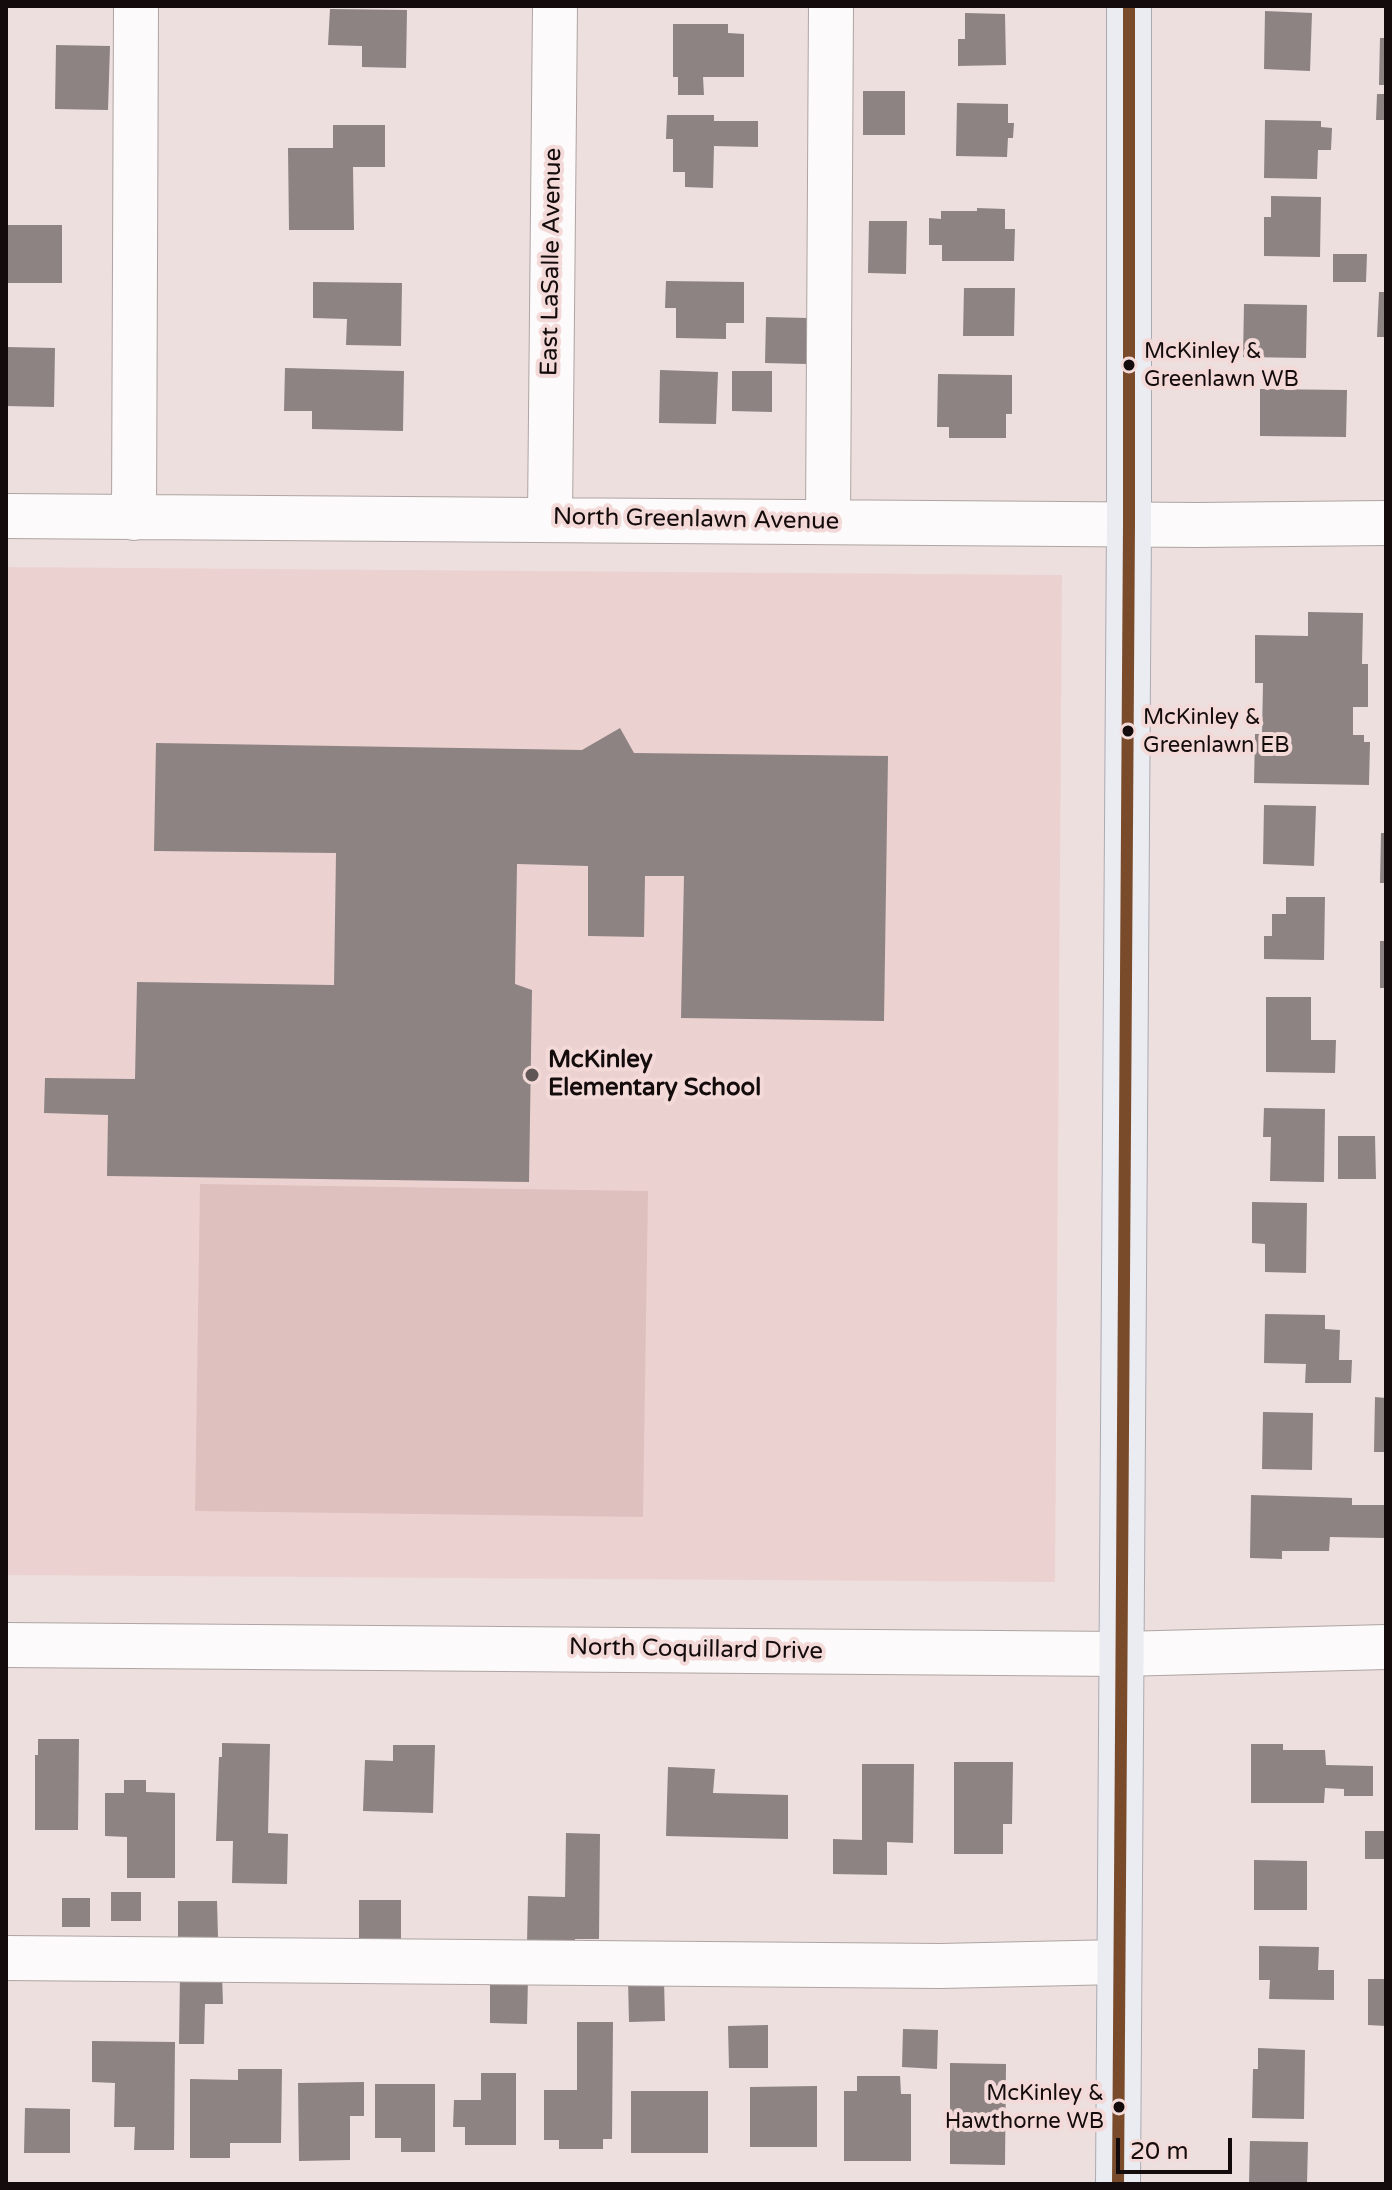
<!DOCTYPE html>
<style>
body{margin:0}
#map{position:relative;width:1392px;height:2190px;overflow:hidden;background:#eddfde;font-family:"Varela Round",sans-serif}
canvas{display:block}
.frame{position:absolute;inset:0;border:8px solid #140c0c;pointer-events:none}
.scale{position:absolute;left:1116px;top:2138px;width:116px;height:36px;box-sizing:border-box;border:4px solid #140c0c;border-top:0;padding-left:10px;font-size:24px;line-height:28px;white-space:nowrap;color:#140c0c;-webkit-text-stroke:6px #f3dad8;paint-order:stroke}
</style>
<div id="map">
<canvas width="1392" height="2190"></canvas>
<div class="frame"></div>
<div class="scale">20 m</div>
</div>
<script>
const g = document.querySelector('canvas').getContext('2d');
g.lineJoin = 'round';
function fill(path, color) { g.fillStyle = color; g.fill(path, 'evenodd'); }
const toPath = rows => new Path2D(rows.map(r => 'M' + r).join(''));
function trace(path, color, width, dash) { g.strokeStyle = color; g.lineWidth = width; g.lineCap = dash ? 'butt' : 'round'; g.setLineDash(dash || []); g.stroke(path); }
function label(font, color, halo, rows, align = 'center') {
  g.font = font + ' "Varela Round",sans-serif'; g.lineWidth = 8; g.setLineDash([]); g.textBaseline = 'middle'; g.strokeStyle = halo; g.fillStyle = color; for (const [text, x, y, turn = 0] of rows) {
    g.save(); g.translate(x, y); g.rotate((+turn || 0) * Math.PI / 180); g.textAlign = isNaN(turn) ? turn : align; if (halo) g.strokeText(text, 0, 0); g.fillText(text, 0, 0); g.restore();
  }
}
fill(toPath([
 [6,567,1062,575,1055,1582,6,1575]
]), '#ebd2d0');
fill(toPath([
 [200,1184,648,1191,643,1517,195,1511]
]), '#dec0be');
fill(toPath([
 [330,9,407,10,406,68,362,67,362,46,328,45],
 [1265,11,1312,13,1310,71,1264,69],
 [965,13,1005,14,1006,65,958,66,958,39,965,39],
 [673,24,728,24,728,33,744,34,744,77,703,77,704,95,678,95,678,77,673,77],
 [1380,38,1386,38,1386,85,1379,85],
 [56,45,110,46,108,110,55,109],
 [863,91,905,91,905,135,863,135],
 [1377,94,1386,94,1386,120,1376,120],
 [957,103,1008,104,1008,123,1014,123,1013,138,1008,138,1007,157,956,156],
 [667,115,714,115,714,121,758,121,758,147,714,146,713,188,685,187,685,172,673,172,673,139,666,139],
 [1265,120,1321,121,1321,127,1332,128,1331,150,1318,150,1317,179,1264,178],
 [333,125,385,125,385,167,353,167,354,230,289,230,288,148,333,148],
 [1271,196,1321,197,1320,257,1264,256,1264,217,1271,217],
 [977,208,1005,209,1005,229,1015,229,1014,261,942,261,942,245,929,245,929,218,941,219,941,211,977,211],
 [869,221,907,221,906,274,868,273],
 [6,225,62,225,62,283,6,283],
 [1333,254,1367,254,1366,282,1333,282],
 [666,281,744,282,744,323,726,323,726,339,676,338,676,308,665,308],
 [313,282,402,283,401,346,346,345,347,319,313,318],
 [964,288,1015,288,1014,336,963,336],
 [1379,292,1386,292,1386,337,1377,337],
 [1244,304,1307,305,1306,358,1243,357],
 [766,317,808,318,807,364,765,363],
 [6,347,55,348,54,407,6,406],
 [285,368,404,371,403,431,312,429,312,411,284,411],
 [660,370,718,372,716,424,659,423],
 [732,371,772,371,772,412,732,411],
 [938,374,1012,375,1012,414,1006,414,1006,438,949,438,949,427,937,427],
 [1260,389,1347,390,1346,437,1260,436],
 [1308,612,1363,613,1362,664,1368,664,1368,707,1353,707,1353,735,1364,735,1364,742,1370,742,1369,785,1254,783,1255,734,1262,734,1263,683,1255,683,1255,635,1308,636],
 [620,728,634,753,888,756,884,1021,681,1018,684,876,645,876,644,937,588,936,588,866,517,864,515,984,532,990,529,1182,107,1176,108,1115,44,1113,45,1078,135,1079,137,982,334,985,336,853,154,851,156,743,582,750],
 [1264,805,1316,806,1314,866,1263,864],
 [1381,833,1386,833,1386,883,1380,883],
 [1286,897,1325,897,1324,960,1264,959,1264,936,1272,936,1272,914,1286,914],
 [1380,941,1386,941,1386,988,1380,988],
 [1266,997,1311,997,1311,1040,1336,1040,1335,1073,1266,1072],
 [1264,1108,1325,1109,1324,1182,1270,1181,1271,1137,1263,1137],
 [1338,1136,1375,1136,1376,1179,1338,1179],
 [1252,1202,1307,1203,1306,1273,1265,1272,1265,1244,1252,1243],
 [1265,1314,1325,1315,1325,1329,1340,1330,1339,1360,1352,1360,1351,1383,1305,1383,1306,1364,1264,1363],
 [1375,1397,1386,1398,1386,1452,1374,1452],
 [1263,1412,1313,1413,1312,1470,1262,1469],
 [1251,1495,1352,1498,1352,1505,1385,1505,1385,1538,1330,1537,1329,1551,1282,1551,1282,1559,1250,1558],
 [38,1739,79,1739,78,1830,35,1830,35,1755,38,1755],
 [222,1743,270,1744,268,1833,288,1834,287,1884,232,1883,233,1841,216,1841,219,1757,222,1757],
 [1251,1744,1283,1744,1283,1750,1325,1750,1326,1765,1373,1766,1373,1796,1344,1796,1344,1789,1325,1788,1324,1803,1251,1803],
 [393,1745,435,1745,433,1813,363,1811,365,1760,393,1761],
 [954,1762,1013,1762,1012,1824,1003,1824,1003,1854,954,1854],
 [862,1764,914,1764,913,1843,887,1842,887,1875,833,1874,833,1839,862,1840],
 [668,1767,715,1769,713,1793,788,1795,788,1839,666,1836],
 [124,1780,146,1780,146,1792,175,1793,175,1878,127,1878,127,1837,105,1836,105,1793,124,1793],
 [1365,1831,1386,1831,1386,1859,1365,1859],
 [566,1833,600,1834,599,1939,575,1939,575,1945,527,1944,528,1896,565,1897],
 [1254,1860,1307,1861,1307,1910,1254,1910],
 [111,1892,141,1892,141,1921,111,1921],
 [62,1898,90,1898,90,1927,62,1927],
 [359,1900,401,1900,401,1939,359,1939],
 [178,1901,217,1901,218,1937,178,1937],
 [1259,1946,1319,1947,1318,1970,1334,1970,1334,2000,1269,1999,1270,1980,1259,1980],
 [180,1975,222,1975,223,2004,205,2004,204,2044,179,2044],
 [490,1976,528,1977,527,2024,490,2023],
 [628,1979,664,1979,665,2021,629,2022],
 [1368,1979,1386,1979,1386,2026,1368,2025],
 [577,2022,613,2022,612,2139,603,2139,603,2149,559,2149,559,2140,544,2140,544,2090,577,2090],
 [768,2025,768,2068,729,2068,728,2026],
 [903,2029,938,2030,937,2069,902,2067],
 [92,2041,175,2042,174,2150,134,2150,135,2127,114,2127,115,2083,92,2082],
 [1258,2048,1305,2050,1304,2119,1252,2118,1253,2069,1258,2069],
 [950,2063,1006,2064,1005,2165,950,2164],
 [238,2069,282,2069,281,2143,230,2143,230,2158,190,2158,190,2079,238,2080],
 [481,2073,516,2073,516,2145,465,2145,465,2127,453,2127,454,2100,481,2100],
 [857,2076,900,2076,901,2094,911,2094,911,2161,844,2161,844,2091,857,2091],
 [364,2082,364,2116,350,2116,350,2160,299,2161,298,2083],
 [375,2084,435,2084,435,2152,401,2152,401,2138,375,2138],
 [817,2086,817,2147,750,2147,750,2087],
 [631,2091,708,2091,708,2153,631,2153],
 [25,2108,70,2109,70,2153,24,2153],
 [1250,2141,1308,2142,1307,2184,1249,2184]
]), '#8d8383');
const minor = toPath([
 [6,516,1197,525,1386,523],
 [134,518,136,6],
 [550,518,555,6],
 [828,522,831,6],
 [6,1645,1122,1654,1386,1647],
 [6,1958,940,1966,1119,1962]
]);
const major = toPath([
 [1118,2184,1129,524,1129,6]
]);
trace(minor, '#aea4a3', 46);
trace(major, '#abaab3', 46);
trace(minor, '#fcfafa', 44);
trace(major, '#eaecf2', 44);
trace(toPath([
 [1118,2184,1129,524,1129,6]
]), '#7a4b2a', 12);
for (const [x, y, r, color] of [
 [1129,365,7,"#140c0c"],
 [1128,731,7,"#140c0c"],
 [532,1075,8,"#605656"],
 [1119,2107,7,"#140c0c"]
]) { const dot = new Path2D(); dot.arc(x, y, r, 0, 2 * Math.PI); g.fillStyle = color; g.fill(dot); trace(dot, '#f3dad8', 3); }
label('22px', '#140c0c', '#f3dad8', [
 ["McKinley &",1144,352],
 ["Greenlawn WB",1144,380],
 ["McKinley &",1143,718],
 ["Greenlawn EB",1143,746],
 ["McKinley &",1104,2094,"right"],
 ["Hawthorne WB",1104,2122,"right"]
], 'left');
label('24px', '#140c0c', '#f3dad8', [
 ["East LaSalle Avenue",552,262,-89],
 ["North Greenlawn Avenue",696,520,1],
 ["North Coquillard Drive",696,1650,1]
]);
label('bold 24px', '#140c0c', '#f3dad8', [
 ["McKinley",548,1061],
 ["Elementary School",548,1089]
], 'left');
</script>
